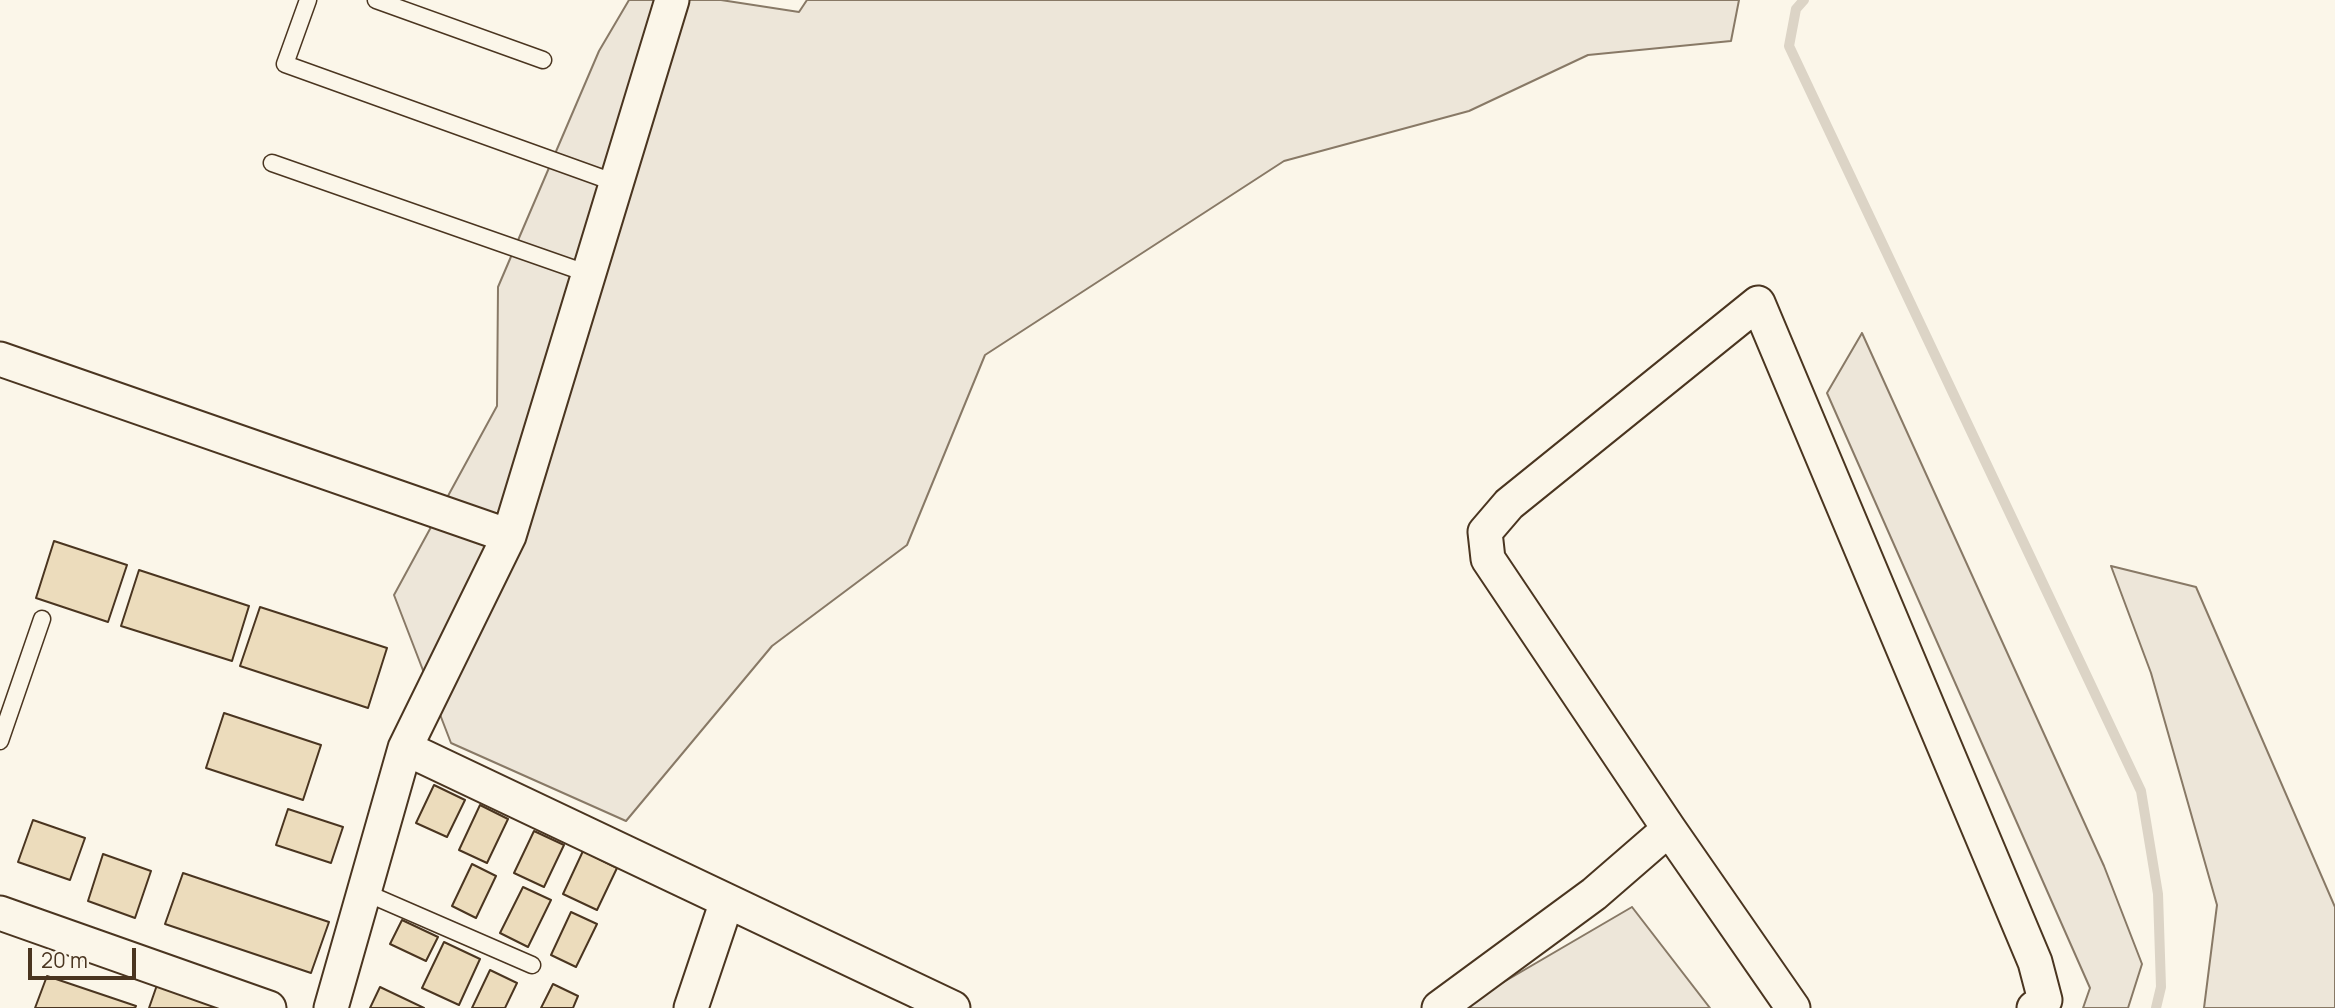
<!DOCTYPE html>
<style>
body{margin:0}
#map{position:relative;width:2335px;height:1008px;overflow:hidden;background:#fbf6e9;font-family:Manrope,sans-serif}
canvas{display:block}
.scale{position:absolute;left:28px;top:948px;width:108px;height:32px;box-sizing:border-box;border:4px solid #4a3520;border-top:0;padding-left:9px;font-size:21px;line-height:24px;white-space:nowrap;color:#4a3520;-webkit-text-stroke:5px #fbf6e9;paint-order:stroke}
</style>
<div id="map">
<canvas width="2335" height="1008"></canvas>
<div class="scale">20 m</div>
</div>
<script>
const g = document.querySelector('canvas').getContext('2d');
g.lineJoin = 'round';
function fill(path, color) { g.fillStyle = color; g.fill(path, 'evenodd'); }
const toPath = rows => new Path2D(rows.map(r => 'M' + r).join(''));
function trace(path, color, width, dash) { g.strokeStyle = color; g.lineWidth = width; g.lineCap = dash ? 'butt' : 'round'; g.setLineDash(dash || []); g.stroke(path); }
const green = toPath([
 [629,0,721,0,799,12,807,0,1739,0,1731,41,1588,55,1469,111,1284,161,985,355,907,545,772,646,626,821,451,743,394,595,497,406,498,287,599,51,629,0],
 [1862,333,2104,866,2142,964,2128,1008,2083,1008,2090,988,1827,393,1862,333],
 [2111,566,2196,587,2335,907,2335,1008,2204,1008,2217,905,2151,673,2111,566],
 [1632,907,1710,1008,1459,1008,1632,907]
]);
fill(green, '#ede6d9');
trace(green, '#887966', 2);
trace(toPath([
 [1804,0,1796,9,1789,46,2141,791,2158,894,2161,987,2156,1008]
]), '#dcd4c6', 10);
const building = toPath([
 [54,541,127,565,108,622,36,598,54,541],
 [139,570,249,606,232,661,121,626,139,570],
 [260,607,387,648,368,708,240,666,260,607],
 [224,713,321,745,303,800,206,768,224,713],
 [434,785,465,800,447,837,416,823,434,785],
 [480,805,508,819,487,863,459,850,480,805],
 [288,809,343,827,331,863,276,845,288,809],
 [33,820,85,838,70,880,18,862,33,820],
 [534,831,564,845,544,887,514,873,534,831],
 [583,851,617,868,597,910,563,894,583,851],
 [103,854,151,871,135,918,88,901,103,854],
 [472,864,496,876,476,918,452,906,472,864],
 [183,873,329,922,311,973,165,924,183,873],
 [523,887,551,900,528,947,500,933,523,887],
 [571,912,597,924,576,967,551,955,571,912],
 [402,920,438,937,426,961,390,944,402,920],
 [444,942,480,959,459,1005,422,988,444,942],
 [490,970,517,983,505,1008,472,1008,490,970],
 [47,976,136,1006,135,1008,35,1008,47,976],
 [553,984,578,996,573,1008,541,1008,553,984],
 [157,985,223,1008,149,1008,157,985],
 [380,987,424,1008,370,1008,380,987]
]);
fill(building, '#ecdcbc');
trace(building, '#4a3520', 2);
const lane = toPath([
 [308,0,285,64,616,183],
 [376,0,543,60],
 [272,163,589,274],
 [0,741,42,619],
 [364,892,532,965]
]);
const street = toPath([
 [0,359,509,536],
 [405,748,953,1008],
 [0,913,269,1008],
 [331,1008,405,748,509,536,672,0],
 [691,1008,727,901],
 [1439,1008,1594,894,1669,829],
 [1793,1008,1669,829,1488,559,1485,532,1509,504,1758,303,2035,962,2045,1000,2034,1008]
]);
trace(lane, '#4a3520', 19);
trace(street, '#4a3520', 37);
trace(lane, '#fbf6e9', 16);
trace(street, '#fbf6e9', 33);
</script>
